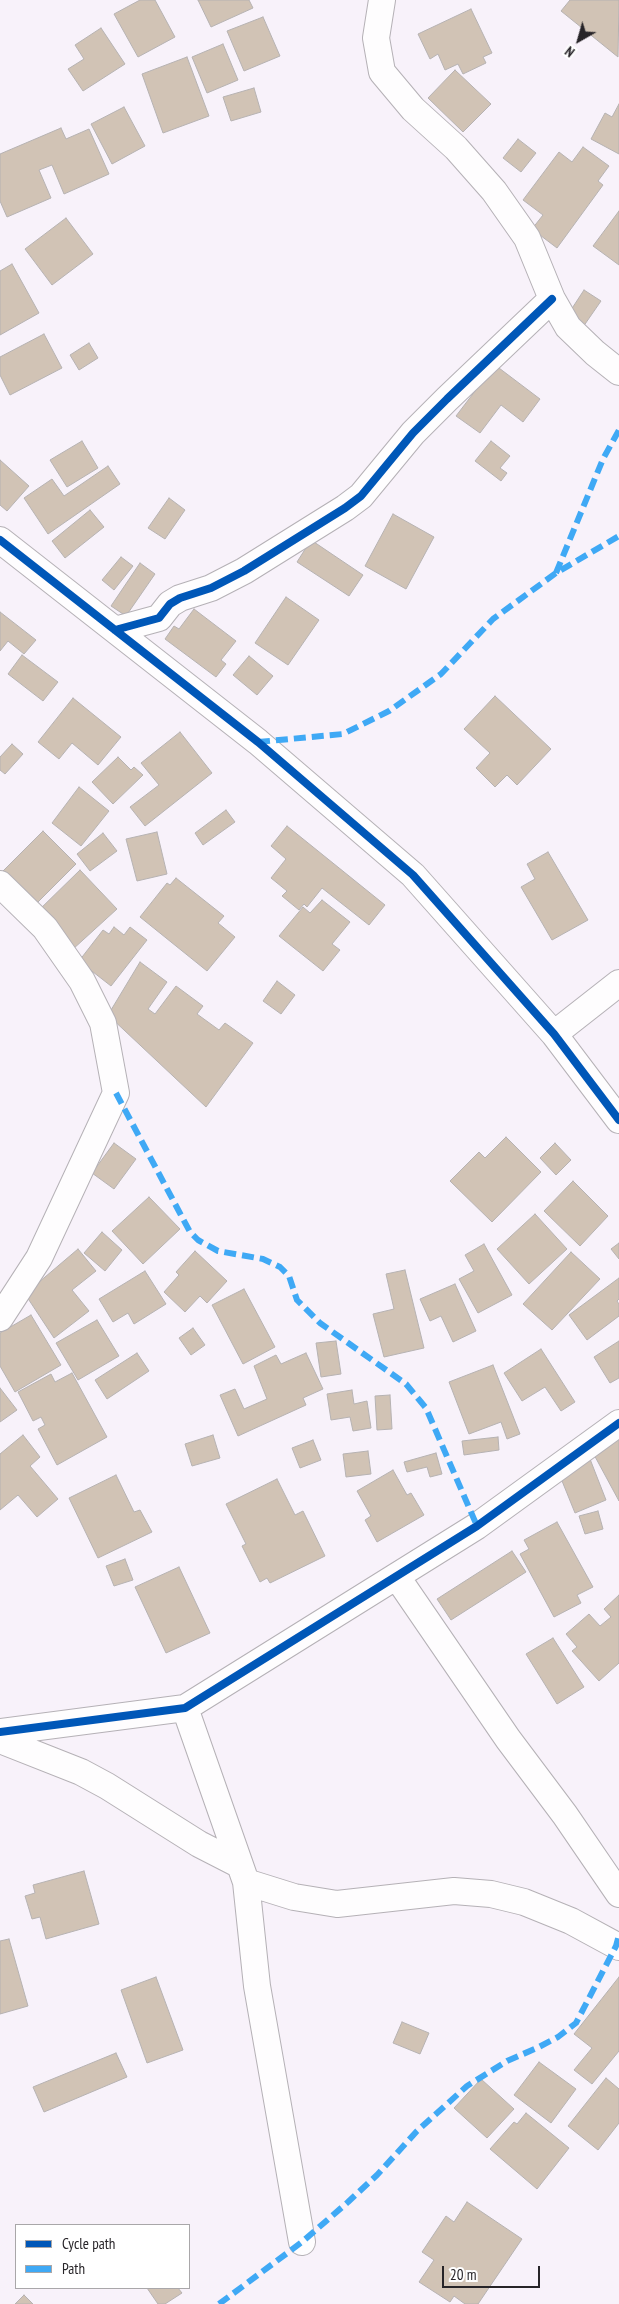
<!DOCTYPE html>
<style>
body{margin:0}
#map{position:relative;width:619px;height:2304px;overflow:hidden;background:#f8f2fa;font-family:"PT Sans Narrow",sans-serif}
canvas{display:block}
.legend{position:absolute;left:15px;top:2224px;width:175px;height:65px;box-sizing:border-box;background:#fff;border:1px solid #a9a7a9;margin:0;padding:6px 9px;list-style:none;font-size:15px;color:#272428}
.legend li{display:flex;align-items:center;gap:10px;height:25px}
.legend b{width:25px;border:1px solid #a9a7a9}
.north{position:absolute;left:554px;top:15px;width:50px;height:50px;-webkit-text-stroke:4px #fff;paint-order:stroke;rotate:218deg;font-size:14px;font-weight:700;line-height:20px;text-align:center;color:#272428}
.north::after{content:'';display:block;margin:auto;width:18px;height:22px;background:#272428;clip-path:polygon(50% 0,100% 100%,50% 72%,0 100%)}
.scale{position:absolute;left:442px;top:2266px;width:98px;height:22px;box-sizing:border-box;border:2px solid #272428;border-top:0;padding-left:6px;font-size:15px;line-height:18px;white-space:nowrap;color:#272428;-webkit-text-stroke:4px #fff;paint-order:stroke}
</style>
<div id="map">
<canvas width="619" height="2304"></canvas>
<ul class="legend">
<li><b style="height:6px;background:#0057b8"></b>Cycle path</li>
<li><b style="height:6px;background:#3fa9f5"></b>Path</li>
</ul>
<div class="north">N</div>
<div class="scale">20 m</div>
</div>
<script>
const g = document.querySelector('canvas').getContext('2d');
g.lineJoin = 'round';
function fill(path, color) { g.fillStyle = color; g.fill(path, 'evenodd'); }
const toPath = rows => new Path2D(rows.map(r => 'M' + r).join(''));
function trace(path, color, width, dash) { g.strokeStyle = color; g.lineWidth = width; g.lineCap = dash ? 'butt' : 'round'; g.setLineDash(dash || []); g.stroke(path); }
const building = toPath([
 [140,0,155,0,175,37,138,57,114,14,140,0],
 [198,0,249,0,253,8,211,27,198,0],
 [570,0,619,0,618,57,561,11,570,0],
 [471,9,492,53,483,57,486,63,463,74,458,64,445,70,438,54,430,59,418,34,471,9],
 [263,17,280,56,244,71,227,31,263,17],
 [101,28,125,64,83,91,68,69,84,59,75,45,101,28],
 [223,44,238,80,207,93,192,57,223,44],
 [187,57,209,116,163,133,142,74,187,57],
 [455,70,491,104,463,132,428,98,455,70],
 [254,88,261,112,231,121,223,97,254,88],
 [619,104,619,154,591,139,605,113,612,117,619,104],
 [124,107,145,146,112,164,91,124,124,107],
 [61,128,66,139,89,129,109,174,64,194,52,165,39,170,51,198,7,217,0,201,0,154,61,128],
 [518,139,536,153,521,172,503,158,518,139],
 [583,147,609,166,598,181,603,185,557,248,532,229,543,215,523,200,559,152,572,162,583,147],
 [619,211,619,265,593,246,619,211],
 [66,218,93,254,52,285,25,249,66,218],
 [12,264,39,313,0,335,0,271,12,264],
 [584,290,601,301,583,327,567,316,584,290],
 [44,334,62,368,10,395,0,375,0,357,44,334],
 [89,343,98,358,79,370,70,355,89,343],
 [495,365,540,399,523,422,501,405,480,433,456,416,495,365],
 [82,441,98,468,67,487,50,460,82,441],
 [491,441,510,456,500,468,507,473,501,481,475,461,491,441],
 [0,460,29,486,7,511,0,505,0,460],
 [108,466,120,484,48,534,24,498,52,479,64,496,108,466],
 [169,498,185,510,165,539,148,528,169,498],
 [90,510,104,527,65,558,52,541,90,510],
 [393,514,434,537,406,589,365,566,393,514],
 [311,540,363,575,349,596,297,562,311,540],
 [121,557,133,566,114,590,102,580,121,557],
 [140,563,155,574,126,616,111,606,140,563],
 [286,597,319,620,288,665,255,643,286,597],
 [194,609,236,641,221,660,226,664,216,677,165,639,174,626,179,629,194,609],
 [0,612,36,640,24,654,8,641,0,651,0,612],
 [22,655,58,682,43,701,8,674,22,655],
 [249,656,273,676,257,695,233,675,249,656],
 [495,696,551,749,517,785,507,775,495,787,476,768,490,753,464,729,495,696],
 [73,698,121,737,98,765,72,743,59,759,38,742,73,698],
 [180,732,212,773,145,826,130,807,159,785,141,763,180,732],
 [12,744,23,754,5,774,0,770,0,757,12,744],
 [118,757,131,770,134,767,143,775,113,804,92,782,118,757],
 [79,787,109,811,81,846,52,823,79,787],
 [226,810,235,822,203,845,195,833,226,810],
 [287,826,385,905,369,925,322,888,307,907,304,904,299,910,282,896,287,891,271,878,286,859,271,846,287,826],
 [43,831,76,864,34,906,1,873,43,831],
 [157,832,167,874,137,881,126,839,157,832],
 [103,833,117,851,90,871,77,854,103,833],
 [548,852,588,920,552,940,521,887,535,879,527,864,548,852],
 [80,870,117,909,72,950,36,913,80,870],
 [176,878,224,916,218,923,235,937,207,971,140,917,167,883,170,885,176,878],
 [322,900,350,922,332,944,340,950,323,971,279,936,303,907,310,913,322,900],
 [114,927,124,935,130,927,147,940,111,986,79,961,103,930,109,934,114,927],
 [140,962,167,982,148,1009,155,1014,176,986,203,1006,197,1014,219,1030,225,1023,253,1043,206,1107,108,1015,140,962],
 [277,981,295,995,281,1014,263,1001,277,981],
 [506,1137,541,1172,492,1222,450,1181,479,1152,485,1158,506,1137],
 [114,1143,136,1159,114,1189,92,1173,114,1143],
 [555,1143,571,1160,556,1175,540,1158,555,1143],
 [573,1181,608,1216,580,1246,544,1211,573,1181],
 [149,1197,180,1229,143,1264,112,1231,149,1197],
 [535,1214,567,1249,529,1284,497,1249,535,1214],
 [102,1232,122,1250,105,1271,84,1253,102,1232],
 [619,1243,619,1259,611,1249,619,1243],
 [484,1244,512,1295,478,1313,459,1279,474,1271,465,1255,484,1244],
 [78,1249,96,1271,72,1290,89,1311,54,1338,25,1294,78,1249],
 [195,1251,227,1281,207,1303,200,1296,185,1312,164,1292,179,1275,176,1272,195,1251],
 [571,1252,600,1279,552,1330,523,1304,571,1252],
 [405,1270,424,1348,384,1357,373,1314,394,1309,386,1274,405,1270],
 [145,1271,166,1304,134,1324,128,1313,113,1322,99,1299,145,1271],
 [619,1278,619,1299,617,1301,619,1304,619,1316,587,1340,569,1315,619,1278],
 [455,1284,476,1331,453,1342,441,1316,430,1321,420,1299,455,1284],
 [244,1289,275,1347,243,1364,212,1305,244,1289],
 [31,1315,61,1365,15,1392,0,1366,0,1333,31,1315],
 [97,1320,119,1356,78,1380,56,1343,97,1320],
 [193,1328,205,1345,191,1355,179,1338,193,1328],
 [336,1341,341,1374,321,1377,316,1343,336,1341],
 [619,1341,619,1378,610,1383,594,1357,619,1341],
 [541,1349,575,1402,561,1411,545,1387,522,1401,504,1373,541,1349],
 [137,1353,149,1371,107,1399,95,1380,137,1353],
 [306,1353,323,1389,303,1398,306,1405,238,1436,220,1395,235,1389,244,1409,267,1399,254,1366,276,1355,281,1364,306,1353],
 [493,1365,520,1434,507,1439,501,1422,469,1434,449,1382,493,1365],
 [72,1373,107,1437,57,1465,38,1429,45,1425,41,1417,33,1421,18,1392,51,1374,55,1382,72,1373],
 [0,1388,17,1410,0,1422,0,1388],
 [352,1390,354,1404,367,1401,371,1428,353,1431,350,1417,331,1420,327,1394,352,1390],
 [390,1395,392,1429,377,1430,375,1396,390,1395],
 [23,1435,40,1457,30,1466,58,1499,37,1517,18,1495,0,1510,0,1454,23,1435],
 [213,1435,220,1458,192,1466,185,1444,213,1435],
 [498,1437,499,1450,464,1455,462,1441,498,1437],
 [619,1437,619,1501,592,1451,619,1437],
 [313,1440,321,1460,300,1468,292,1448,313,1440],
 [368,1451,371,1474,346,1477,343,1454,368,1451],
 [436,1453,442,1474,430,1477,427,1467,407,1472,404,1462,436,1453],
 [590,1459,606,1500,575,1513,558,1471,590,1459],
 [393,1470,407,1495,411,1493,424,1515,377,1542,365,1520,371,1516,357,1491,393,1470],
 [116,1475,134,1512,140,1510,152,1532,98,1558,69,1498,116,1475],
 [277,1479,295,1515,303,1511,325,1556,270,1583,267,1578,260,1582,242,1546,246,1544,226,1504,277,1479],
 [598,1511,603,1529,585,1534,579,1516,598,1511],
 [557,1522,593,1587,577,1595,581,1603,554,1617,520,1554,529,1549,524,1540,557,1522],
 [512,1551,526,1572,451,1620,437,1599,512,1551],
 [125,1559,133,1580,114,1586,106,1566,125,1559],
 [179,1567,210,1633,166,1653,135,1587,179,1567],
 [619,1595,619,1663,599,1681,572,1651,577,1647,566,1634,589,1614,600,1626,611,1617,604,1609,619,1595],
 [553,1638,584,1687,557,1704,526,1654,553,1638],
 [84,1871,99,1924,46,1939,40,1917,32,1919,25,1896,35,1893,33,1885,84,1871],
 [9,1939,28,2006,0,2014,0,1941,9,1939],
 [156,1977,183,2050,147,2063,121,1990,156,1977],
 [619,1977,619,2051,592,2084,574,2070,592,2048,574,2034,619,1977],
 [402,2022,429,2033,420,2054,393,2043,402,2022],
 [116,2053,127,2077,44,2112,33,2087,116,2053],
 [539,2062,576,2089,551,2123,514,2095,539,2062],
 [606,2078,619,2089,619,2123,598,2150,568,2126,606,2078],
 [481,2079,514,2109,487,2138,454,2108,481,2079],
 [526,2113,569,2148,537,2189,490,2149,514,2122,517,2124,526,2113],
 [467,2202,522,2239,478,2304,465,2304,454,2296,450,2302,419,2282,434,2260,422,2252,446,2216,454,2222,467,2202],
 [147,2288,178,2288,182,2293,165,2304,158,2304,147,2288],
 [24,2295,33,2304,15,2304,24,2295]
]);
fill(building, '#d1c3b5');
trace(building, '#b6b2b2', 1);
const street = toPath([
 [382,0,376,38,382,72,413,109,456,148,494,191,527,238,552,299,568,327,595,353,619,372],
 [0,540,258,742,413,875,554,1034,619,1120],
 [115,630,159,618,170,604,180,598,211,588,244,571,345,508,361,496,413,433,447,399,552,299],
 [0,884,45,928,82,981,103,1023,116,1093,39,1258,0,1318],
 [554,1034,619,983],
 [397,1577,508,1739,565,1815,619,1894],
 [185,1708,246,1882,257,1986,302,2242],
 [0,1732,185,1708,477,1526,619,1423],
 [0,1740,81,1772,107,1786,199,1844,238,1864],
 [246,1882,294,1897,337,1904,454,1891,491,1894,524,1902,571,1921,619,1947]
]);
trace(street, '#b5b1b6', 28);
trace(street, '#fefdfe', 26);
trace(toPath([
 [556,573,603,459,619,430],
 [258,742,343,734,389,711,441,674,493,619,556,573,619,536],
 [116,1093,190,1232,198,1240,218,1251,263,1259,280,1267,289,1276,297,1300,320,1323,406,1384,426,1408,477,1526],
 [219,2304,302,2242,348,2202,377,2175,417,2131,467,2086,507,2061,537,2048,558,2037,576,2023,616,1946,619,1935]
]), '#3fa9f5', 6, [12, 6]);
trace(toPath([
 [0,540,258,742,413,875,554,1034,619,1120],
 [115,630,159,618,170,604,180,598,211,588,244,571,345,508,361,496,413,433,447,399,552,299],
 [0,1732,185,1708,477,1526,619,1423]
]), '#0057b8', 8);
</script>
